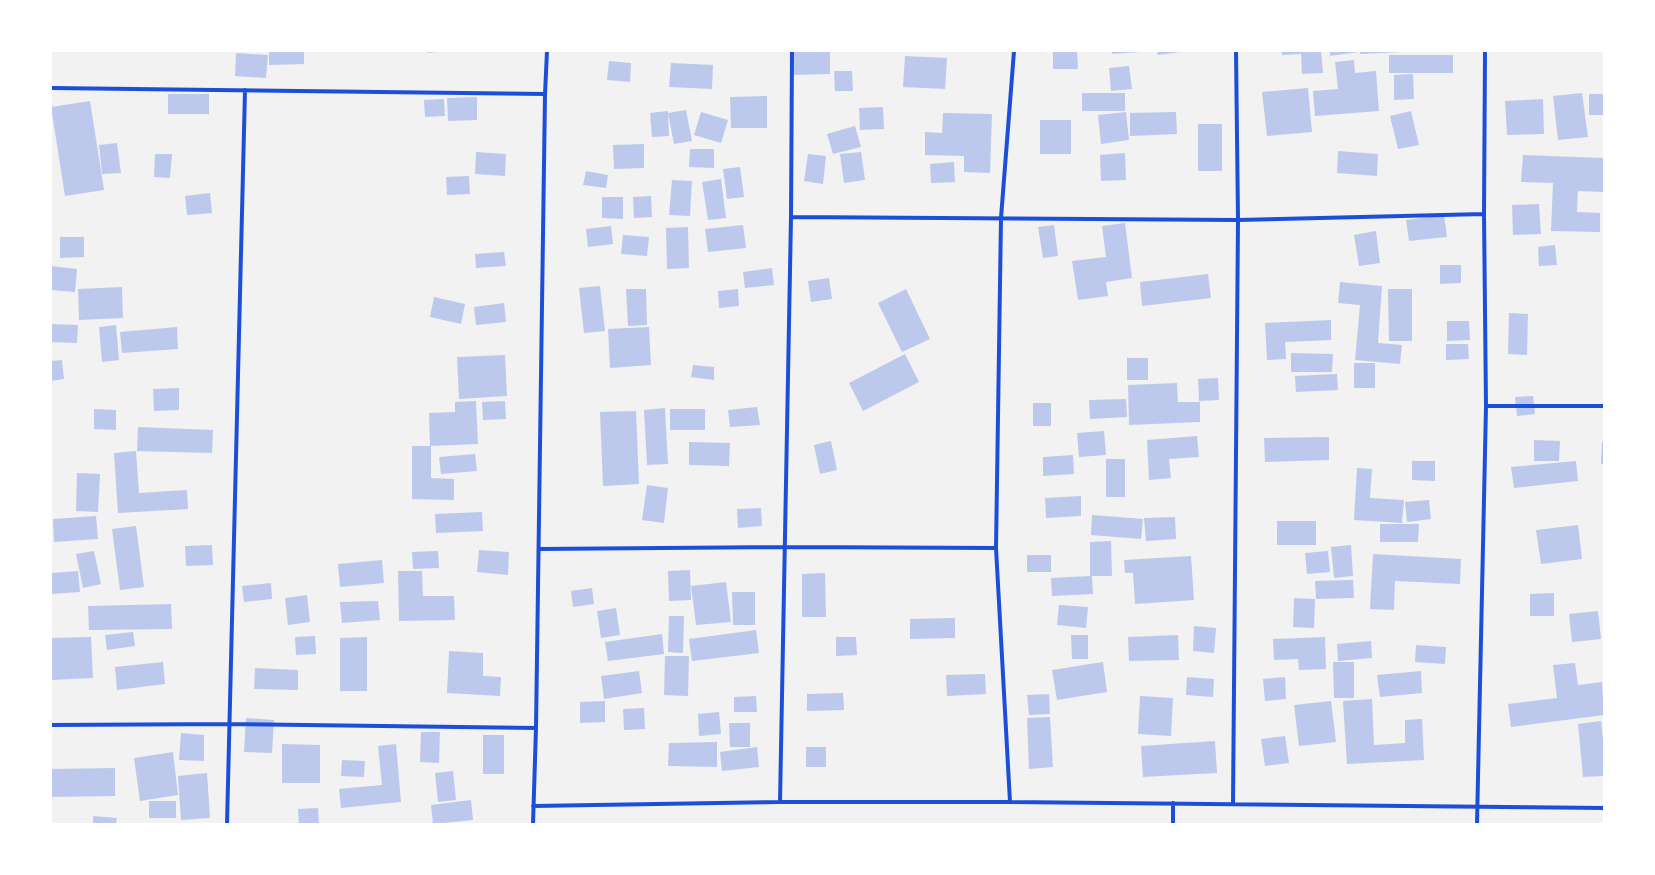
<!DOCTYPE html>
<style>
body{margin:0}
#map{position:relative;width:1655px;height:875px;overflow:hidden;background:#f2f2f2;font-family:Mulish,sans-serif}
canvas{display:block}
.frame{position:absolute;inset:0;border:52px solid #fff;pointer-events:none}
</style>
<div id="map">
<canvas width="1655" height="875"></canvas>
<div class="frame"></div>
</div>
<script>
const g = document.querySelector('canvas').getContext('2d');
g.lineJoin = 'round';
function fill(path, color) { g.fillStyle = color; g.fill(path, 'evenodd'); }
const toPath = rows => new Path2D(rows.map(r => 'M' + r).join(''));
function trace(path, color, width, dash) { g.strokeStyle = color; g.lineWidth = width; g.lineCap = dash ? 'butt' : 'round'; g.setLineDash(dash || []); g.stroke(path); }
fill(toPath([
 [269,51,304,51,304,64,269,65],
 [427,51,439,51,439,52,427,53],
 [793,51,830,51,830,74,794,75],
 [1053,51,1077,51,1078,69,1053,69],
 [1112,51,1142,51,1142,52,1112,54],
 [1157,51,1181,51,1181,52,1158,55],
 [1282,51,1321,51,1323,73,1302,74,1301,54,1282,55],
 [1330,51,1359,51,1359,52,1330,56],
 [1360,51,1402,51,1402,52,1360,54],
 [236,53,268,55,266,78,235,76],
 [1389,55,1453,55,1453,73,1389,73],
 [905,56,947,58,945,89,903,87],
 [1354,60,1355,73,1376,71,1379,111,1315,116,1313,91,1338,89,1335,62],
 [609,61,631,63,630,82,607,80],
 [671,63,713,65,712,89,669,87],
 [1129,66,1132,89,1111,91,1109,68],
 [834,71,852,71,853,91,835,91],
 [1413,74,1414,99,1394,100,1394,75],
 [1308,88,1312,132,1267,136,1262,92],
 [1082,93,1125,93,1125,111,1082,111],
 [1582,93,1588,137,1558,140,1553,96],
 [168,94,209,94,209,114,168,114],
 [1589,94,1604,94,1604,115,1589,115],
 [767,96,767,128,731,128,730,97],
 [477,97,477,120,448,121,447,98],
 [444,99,445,116,425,117,424,100],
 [1543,99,1544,134,1507,135,1505,101],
 [90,101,104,190,65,196,51,107],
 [883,107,884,129,860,130,859,108],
 [686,110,692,141,674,144,668,113],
 [668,111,669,136,652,137,650,113],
 [1411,111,1419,145,1398,149,1390,116],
 [701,112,728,120,721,143,694,135],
 [1126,112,1129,140,1101,144,1098,115],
 [1176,112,1177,134,1130,136,1130,113],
 [943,113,992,114,990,173,964,172,964,156,925,155,925,132,942,133],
 [1040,120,1071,120,1071,154,1040,154],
 [1198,124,1222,124,1222,171,1198,171],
 [855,126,861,147,833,154,827,134],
 [117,143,121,173,102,174,99,145],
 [644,144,644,168,614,169,613,145],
 [690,149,714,149,714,168,689,167],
 [1338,151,1378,154,1377,176,1337,173],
 [476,152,506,154,505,176,475,174],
 [861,152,865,180,844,183,840,154],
 [1125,153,1126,180,1101,181,1100,155],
 [155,154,172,154,170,178,154,177],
 [808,154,826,156,823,184,804,181],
 [1523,155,1604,158,1604,192,1578,191,1577,212,1600,213,1600,232,1551,231,1553,183,1521,182],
 [954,162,955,182,931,183,930,164],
 [740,167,744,197,727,199,723,169],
 [586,171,608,175,606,188,583,185],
 [469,176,470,194,447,195,446,177],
 [721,179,726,218,708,220,702,182],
 [672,180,692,181,690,216,669,215],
 [210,193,212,213,187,215,185,196],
 [651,196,652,217,634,218,633,197],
 [602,197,623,197,623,219,602,218],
 [1539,204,1541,234,1513,235,1512,205],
 [1444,215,1447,237,1409,241,1406,220],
 [1125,223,1132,278,1106,282,1108,296,1078,300,1072,261,1106,257,1102,226],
 [743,225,746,248,708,252,705,229],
 [1054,225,1058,256,1043,258,1038,227],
 [611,226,613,244,588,247,586,229],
 [688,227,689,268,667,269,666,228],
 [1376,231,1380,263,1359,266,1354,235],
 [623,235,649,237,647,256,621,254],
 [60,237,84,237,84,257,60,258],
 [1555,245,1557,265,1539,266,1538,247],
 [504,252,506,266,476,268,475,254],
 [1440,265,1461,265,1461,283,1440,284],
 [51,266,77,269,75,292,51,290],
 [772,268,774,285,745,288,743,272],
 [1208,274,1211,298,1142,306,1140,282],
 [829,278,832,299,811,302,808,281],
 [1340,282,1382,286,1378,343,1402,345,1400,364,1355,360,1360,305,1338,303],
 [600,286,605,331,584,333,579,288],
 [122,287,123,318,79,320,78,289],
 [626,289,646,289,647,325,628,326],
 [738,289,739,306,719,308,718,291],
 [906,289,930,339,902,352,878,303],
 [1388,289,1412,289,1412,341,1389,341],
 [434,297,465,304,461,324,430,317],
 [504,303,506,322,476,325,474,307],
 [1509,313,1528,314,1527,355,1508,354],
 [1331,320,1331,340,1285,342,1286,359,1267,360,1265,323],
 [1447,321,1469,321,1470,340,1447,341],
 [51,324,78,325,77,343,51,342],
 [116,325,119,360,102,362,99,327],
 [177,327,178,349,122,353,120,332],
 [649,327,651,365,610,368,608,329],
 [1446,344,1468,344,1469,359,1446,360],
 [1291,353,1333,354,1332,372,1291,372],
 [905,354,919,382,863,411,849,383],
 [505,355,507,396,459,399,457,357],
 [1127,358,1148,358,1148,380,1127,380],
 [62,360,64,379,51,381,51,361],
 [1354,363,1375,363,1375,388,1354,388],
 [693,365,714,367,714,380,691,377],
 [1337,374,1338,390,1296,392,1295,376],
 [1218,378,1219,400,1199,401,1198,379],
 [1177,383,1178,402,1200,402,1200,422,1129,425,1128,385],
 [179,388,179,410,154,411,153,389],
 [1533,396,1535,414,1517,416,1515,397],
 [1126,399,1127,417,1090,419,1089,400],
 [476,401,478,444,430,446,429,413,455,412,455,402],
 [505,401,506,419,483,420,482,402],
 [1033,403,1051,403,1051,426,1033,426],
 [757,407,760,425,730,427,728,410],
 [665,408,668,464,647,465,644,410],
 [94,409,116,410,116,430,94,429],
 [670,409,705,409,705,430,670,430],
 [636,411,639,484,603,486,600,412],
 [138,427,213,430,212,453,137,451],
 [1104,431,1106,455,1079,457,1077,433],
 [1197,436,1199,457,1169,459,1171,478,1149,480,1147,440],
 [1329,437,1329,460,1265,462,1264,438],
 [1534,440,1560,441,1559,461,1534,461],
 [831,441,837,470,820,474,814,445],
 [689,442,730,443,729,466,689,465],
 [1602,442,1604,442,1604,464,1601,464],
 [412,446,431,446,431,478,454,479,454,500,412,499],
 [136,451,139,493,187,490,188,509,118,513,114,453],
 [475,454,477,471,441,474,439,457],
 [1073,455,1074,474,1043,476,1043,457],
 [1106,459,1125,459,1125,497,1106,497],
 [1412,461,1435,461,1435,481,1412,480],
 [1576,461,1578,481,1514,488,1511,467],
 [1357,468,1372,469,1370,498,1404,500,1402,523,1354,520],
 [77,473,100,474,98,512,76,511],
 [647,485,668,488,664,523,642,520],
 [1081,496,1081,516,1046,518,1045,498],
 [1429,500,1431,519,1407,522,1405,502],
 [761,508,762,526,738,528,737,509],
 [482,512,483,531,436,533,435,514],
 [1092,515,1143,519,1141,539,1091,535],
 [96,516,98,539,54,542,53,519],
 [1175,517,1176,539,1146,541,1144,518],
 [1277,521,1316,521,1316,545,1277,545],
 [1380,524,1419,524,1418,542,1380,542],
 [1578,525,1582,559,1541,564,1536,530],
 [136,526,144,587,120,590,112,529],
 [1111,541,1112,576,1092,576,1093,594,1052,596,1051,578,1090,576,1090,542],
 [212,545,213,565,186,566,185,546],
 [1351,545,1353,576,1334,578,1331,547],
 [479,550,509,552,508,575,477,572],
 [94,551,101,584,83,588,76,554],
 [438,551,439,568,413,569,412,552],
 [1328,551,1330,572,1307,574,1305,553],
 [1373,554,1461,559,1460,584,1395,581,1394,610,1370,609],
 [1027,555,1051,555,1051,572,1027,572],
 [1191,556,1194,600,1135,604,1133,573,1125,573,1124,560],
 [382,560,384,583,340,587,338,564],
 [690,570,691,600,669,601,668,571],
 [78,571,80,592,51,594,51,573],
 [398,571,422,571,423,596,454,596,455,620,399,621],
 [825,573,826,617,802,617,802,574],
 [1353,580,1354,598,1316,599,1315,581],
 [726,582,731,622,696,625,691,586],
 [271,583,272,599,244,602,242,586],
 [592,588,594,604,573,607,571,591],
 [732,592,755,592,755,625,733,625],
 [1554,593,1554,616,1530,616,1530,594],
 [307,595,310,622,288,625,285,598],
 [1294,598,1315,599,1314,628,1293,627],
 [378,601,380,620,342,623,340,602],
 [171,604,172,629,89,630,88,606],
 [1059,605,1088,607,1086,628,1057,625],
 [616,608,620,635,601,638,597,611],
 [1598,611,1601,639,1572,642,1569,614],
 [669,616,684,616,683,653,668,652],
 [955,618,955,638,910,639,910,619],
 [1194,626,1216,628,1214,653,1193,651],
 [756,630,759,653,692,661,689,639],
 [133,632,135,646,107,650,105,635],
 [662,634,664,654,608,661,605,642],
 [1071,635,1088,635,1088,659,1072,659],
 [1178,635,1179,660,1129,661,1128,637],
 [315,636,316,654,296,655,295,637],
 [91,637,93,678,51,680,51,638],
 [367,637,367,691,340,691,340,638],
 [836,637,856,637,857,655,836,656],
 [1325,637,1326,669,1299,670,1298,659,1274,660,1273,639],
 [1371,641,1372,658,1338,661,1337,644],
 [1416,645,1446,647,1445,664,1415,662],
 [449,651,483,653,483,676,501,677,500,696,447,693],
 [665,656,689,656,688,696,664,695],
 [163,662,165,684,117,690,115,667],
 [1103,662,1107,692,1057,700,1052,670],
 [1333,662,1354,662,1354,698,1334,698],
 [1575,663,1578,685,1602,682,1604,715,1511,727,1508,704,1557,698,1553,665],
 [255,668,298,670,298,690,254,689],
 [639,671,642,693,604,699,601,676],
 [1421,671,1422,693,1380,697,1377,675],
 [985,674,986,694,947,696,946,675],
 [1187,677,1214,679,1213,697,1186,695],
 [1285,677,1286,699,1265,701,1263,679],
 [843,693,844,710,807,711,807,694],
 [1049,694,1050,714,1029,715,1027,695],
 [756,696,757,712,734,712,734,697],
 [1140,696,1173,698,1171,736,1138,734],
 [1372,699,1374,745,1405,743,1405,720,1422,719,1424,760,1347,764,1343,701],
 [605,701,605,722,580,723,580,702],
 [1331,701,1336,742,1299,746,1294,705],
 [644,708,645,729,624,730,623,709],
 [719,712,721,734,699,736,698,714],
 [1050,717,1053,767,1029,769,1027,718],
 [246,718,274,720,272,753,244,752],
 [1601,721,1604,750,1604,776,1583,777,1578,724],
 [729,723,750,723,750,747,730,747],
 [421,732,440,732,439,763,420,762],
 [181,733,204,735,204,761,179,760],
 [483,735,504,735,504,774,483,774],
 [1285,736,1289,763,1265,766,1261,739],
 [1215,741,1217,773,1143,777,1141,746],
 [717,742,717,767,668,766,669,743],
 [282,744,320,745,320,783,282,783],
 [396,744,401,802,341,808,339,789,382,785,378,746],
 [757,747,759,767,722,771,720,752],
 [806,747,826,747,826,767,806,767],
 [173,752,178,795,140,801,134,758],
 [342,760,365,761,364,777,341,776],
 [115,768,115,796,51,797,51,769],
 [453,771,456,800,438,802,435,773],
 [207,773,210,818,181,820,178,776],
 [471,800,473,820,433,824,431,805],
 [149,801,176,801,176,818,149,818],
 [318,808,319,824,299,824,298,809],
 [93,816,117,818,116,824,93,824]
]), '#bdc9ec');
trace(toPath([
 [51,88,545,94],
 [791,217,1238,220,1484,214],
 [1486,406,1604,406],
 [539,549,784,547,996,548],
 [51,725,228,724,536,728],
 [780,802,791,217,792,51],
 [1010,802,996,548,1001,218,1014,51],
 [1233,804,1238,220,1236,51],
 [533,806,780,802,1010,802,1604,808],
 [227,824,245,90],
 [533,824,536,728,545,94,547,51],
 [1173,824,1173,803],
 [1477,824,1486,406,1484,214,1485,51]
]), '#1d4ed8', 4);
</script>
